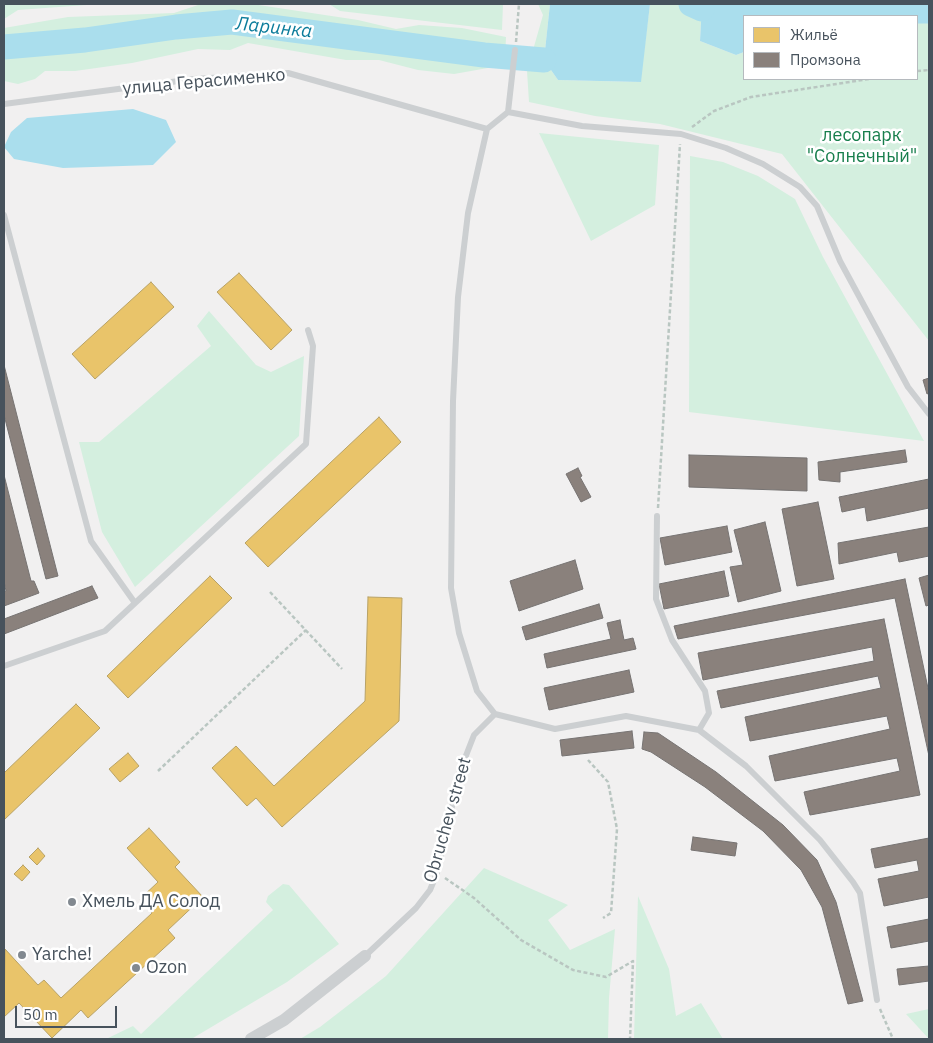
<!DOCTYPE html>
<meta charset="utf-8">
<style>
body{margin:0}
#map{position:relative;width:933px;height:1043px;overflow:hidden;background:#f1f0f0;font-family:"IBM Plex Sans",sans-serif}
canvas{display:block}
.frame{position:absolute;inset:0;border:5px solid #47525c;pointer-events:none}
.legend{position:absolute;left:743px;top:15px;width:175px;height:65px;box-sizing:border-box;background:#fff;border:1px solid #b5babe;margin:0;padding:6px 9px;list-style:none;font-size:15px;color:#47525c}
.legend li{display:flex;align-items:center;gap:10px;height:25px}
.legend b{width:25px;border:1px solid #b5babe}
.scale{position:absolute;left:15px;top:1006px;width:102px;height:22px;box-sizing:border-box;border:2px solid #47525c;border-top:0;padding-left:6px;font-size:15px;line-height:18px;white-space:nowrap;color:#47525c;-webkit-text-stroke:4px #fff;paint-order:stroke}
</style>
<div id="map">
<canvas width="933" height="1043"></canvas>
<div class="frame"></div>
<ul class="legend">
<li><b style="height:14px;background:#e9c46a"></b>Жильё</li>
<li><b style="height:14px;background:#8a817c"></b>Промзона</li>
</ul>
<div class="scale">50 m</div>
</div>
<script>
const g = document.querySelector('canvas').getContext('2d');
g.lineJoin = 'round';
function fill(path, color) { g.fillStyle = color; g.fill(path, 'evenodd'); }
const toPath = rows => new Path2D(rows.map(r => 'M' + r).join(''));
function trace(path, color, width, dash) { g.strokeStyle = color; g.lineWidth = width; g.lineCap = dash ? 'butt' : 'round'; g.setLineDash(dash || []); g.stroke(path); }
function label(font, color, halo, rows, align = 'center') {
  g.font = font + ' "IBM Plex Sans",sans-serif'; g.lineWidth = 5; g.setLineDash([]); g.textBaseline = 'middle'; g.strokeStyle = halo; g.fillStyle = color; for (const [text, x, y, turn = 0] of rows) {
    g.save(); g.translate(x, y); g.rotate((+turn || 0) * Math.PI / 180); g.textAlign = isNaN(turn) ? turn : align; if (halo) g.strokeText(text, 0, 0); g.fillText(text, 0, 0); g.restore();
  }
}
fill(toPath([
 [4,4,100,4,18,10,4,19],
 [201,4,252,4,358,20,396,29,419,25,462,28,506,37,505,60,499,66,454,74,418,70,379,60,346,60,248,43,230,50,198,49,132,63,75,71,45,71,35,79,18,84,4,81,4,28,68,17,174,13],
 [329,4,503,4,502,30,340,11],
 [538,4,550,4,544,60,558,80,640,82,650,4,702,4,700,41,736,55,744,52,744,79,917,79,917,16,802,16,806,4,929,4,929,341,782,154,660,124,595,116,529,102,527,71,543,15],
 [539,133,659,145,655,205,591,241],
 [690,156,723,162,758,176,795,199,823,257,924,441,689,412],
 [209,311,256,365,271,372,304,356,299,436,135,587,102,532,79,442,99,442,211,346,197,326],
 [484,868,568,905,548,920,570,950,615,929,609,998,608,1039,300,1039,320,1027,386,976],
 [283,884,289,885,339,944,287,982,193,1038,106,1039,133,1026,141,1034,273,910,266,902,268,896],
 [638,896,669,969,676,1016,701,1003,723,1039,634,1039],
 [929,1009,929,1039,906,1014]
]), '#d4efdf');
fill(toPath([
 [550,4,650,4,641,82,558,80,544,60],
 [702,4,806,4,802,16,744,16,744,52,736,55,700,41],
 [133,109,166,120,176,142,153,165,63,168,14,159,4,147,11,132,27,118]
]), '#aadeed');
const homes = toPath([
 [239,273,292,330,271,350,217,292,239,273],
 [151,282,174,307,95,379,72,354,151,282],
 [379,417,401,442,268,567,245,543,379,417],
 [210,576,232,598,128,698,107,676,210,576],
 [368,597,402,598,399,721,282,827,256,798,247,806,212,768,236,746,274,786,365,701,368,597],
 [76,704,100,728,4,820,4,773,76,704],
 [128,753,139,766,120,782,109,769,128,753],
 [149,828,180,862,175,867,203,897,168,930,175,938,88,1018,81,1010,52,1038,19,1003,4,1017,5,949,38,985,44,980,61,998,152,913,140,899,158,882,127,848,149,828],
 [38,848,45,856,37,865,29,857,38,848],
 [23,865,30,872,22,881,14,874,23,865]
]);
fill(homes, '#e9c46a');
trace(homes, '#b8a266', 1);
const industry = toPath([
 [4,365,58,576,46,579,4,415,4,365],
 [929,378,929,393,927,394,923,380,929,378],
 [905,450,907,462,840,472,840,482,819,480,818,462,905,450],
 [689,455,807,458,807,491,689,487,689,455],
 [578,468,582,476,580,477,591,497,581,502,566,474,578,468],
 [4,475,31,581,34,581,39,593,4,606,4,592,6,591,4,581,4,475],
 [929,479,929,508,867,521,865,507,842,512,839,497,929,479],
 [818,502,834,579,797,586,782,509,818,502],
 [765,522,781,591,738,602,730,567,743,565,734,530,765,522],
 [727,526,732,552,665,565,660,538,727,526],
 [929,527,929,556,899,562,897,552,839,564,838,543,929,527],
 [575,560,583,589,519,611,510,581,575,560],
 [724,571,729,596,664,609,659,584,724,571],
 [929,575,929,605,926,606,919,578,929,575],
 [905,579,929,693,929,756,895,598,678,639,674,626,905,579],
 [92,586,98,598,4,634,4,619,92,586],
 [599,604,603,618,526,640,522,627,599,604],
 [884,619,920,795,810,815,804,792,900,771,897,758,775,781,769,756,890,729,887,716,750,741,745,717,881,688,878,676,721,708,717,691,874,661,872,647,703,680,698,653,884,619],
 [620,620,624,640,633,638,636,649,547,668,544,654,611,639,607,623,620,620],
 [629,670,634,692,549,710,544,688,629,670],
 [632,731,634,748,562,756,560,740,632,731],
 [644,732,658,733,716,772,783,825,817,860,836,902,863,1001,848,1004,822,907,801,870,763,831,705,787,651,752,642,749,644,732],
 [693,837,737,843,735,856,691,850,693,837],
 [929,838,929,897,884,906,878,879,919,871,917,860,875,868,871,849,929,838],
 [929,919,929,941,891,948,887,927,929,919],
 [929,966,929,981,899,985,897,969,929,966]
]);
fill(industry, '#8a817c');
trace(industry, '#767372', 1);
trace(toPath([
 [691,4,702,9],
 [805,11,929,11],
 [4,47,85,40,176,27,232,22,484,55,544,60]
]), '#aadeed', 25);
trace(toPath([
 [516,42,519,4],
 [917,71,929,70],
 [692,127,714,111,751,97,869,79],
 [658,508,680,144],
 [270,592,342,669],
 [588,760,608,782,617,829,611,913,603,918],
 [158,771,306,630],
 [445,878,474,898,521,940,573,970,606,977,633,961,630,1039],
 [880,1009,893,1039]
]), '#b9c6c1', 2.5, [4, 2.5]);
trace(toPath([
 [4,104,194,79,288,73,487,129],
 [508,112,515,50],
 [4,215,91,541,135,603],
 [657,516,656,599,672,640,705,691,709,713,699,730],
 [4,666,105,631,306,444,313,346,308,330],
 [495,714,477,691,459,633,451,588,453,401,458,297,468,213,487,129,508,112,582,126,681,134,726,148,763,164,800,187,817,206,840,261,908,387,929,414],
 [495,714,555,729,626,716,699,730,746,766,820,840,853,882,860,893,877,1000],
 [365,956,416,908,430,890,437,873,460,771,474,735,495,714]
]), '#cccfd1', 6);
trace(toPath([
 [251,1039,284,1020,365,956]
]), '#cccfd1', 12);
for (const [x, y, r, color] of [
 [72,902,5,"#828990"],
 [22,955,5,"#828990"],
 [136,968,5,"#828990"]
]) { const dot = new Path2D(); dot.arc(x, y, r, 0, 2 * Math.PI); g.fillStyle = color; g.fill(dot); trace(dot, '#fff', 2); }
label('18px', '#47525c', '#fff', [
 ["улица Герасименко",204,82,-5],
 ["Obruchev street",448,820,-74]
]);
label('18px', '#177e4c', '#fff', [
 ["лесопарк",862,136],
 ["\"Солнечный\"",862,157]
]);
label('18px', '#47525c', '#fff', [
 ["Хмель ДА Солод",82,902],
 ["Yarche!",32,955],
 ["Ozon",146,968]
], 'left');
label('italic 19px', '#0c7c9b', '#fff', [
 ["Ларинка",274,28,6]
]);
</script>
